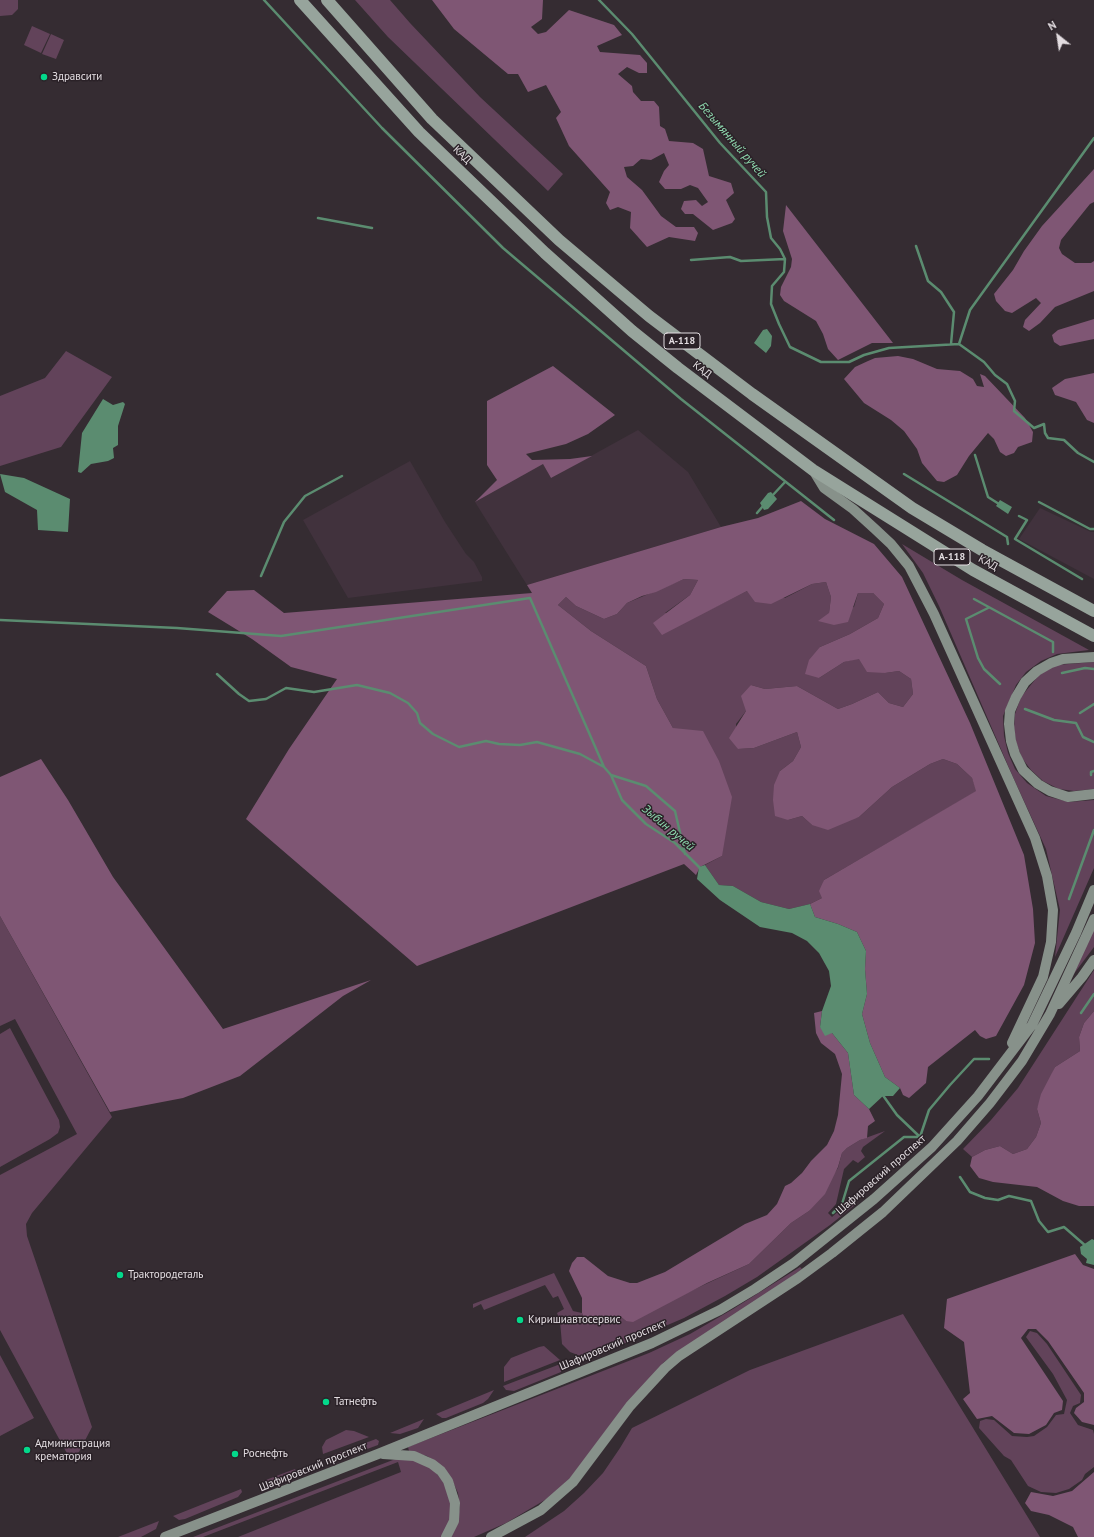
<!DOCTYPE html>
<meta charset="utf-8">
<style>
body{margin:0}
#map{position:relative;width:1094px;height:1537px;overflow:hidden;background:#352c32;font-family:"PT Sans",sans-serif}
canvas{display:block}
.north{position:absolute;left:1038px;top:16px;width:40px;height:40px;-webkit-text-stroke:3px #2b2228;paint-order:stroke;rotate:330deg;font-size:11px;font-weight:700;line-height:16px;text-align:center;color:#e3dde1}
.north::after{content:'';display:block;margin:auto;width:14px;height:18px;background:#e3dde1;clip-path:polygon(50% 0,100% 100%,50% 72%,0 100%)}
</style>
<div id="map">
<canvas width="1094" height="1537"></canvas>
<div class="north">N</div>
</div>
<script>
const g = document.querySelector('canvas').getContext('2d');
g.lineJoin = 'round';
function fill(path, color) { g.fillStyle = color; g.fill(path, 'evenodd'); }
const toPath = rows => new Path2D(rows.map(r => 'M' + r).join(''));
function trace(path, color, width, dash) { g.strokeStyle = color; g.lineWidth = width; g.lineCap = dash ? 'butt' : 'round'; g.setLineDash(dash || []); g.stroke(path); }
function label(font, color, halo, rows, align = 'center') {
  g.font = font + ' "PT Sans",sans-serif'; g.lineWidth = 3; g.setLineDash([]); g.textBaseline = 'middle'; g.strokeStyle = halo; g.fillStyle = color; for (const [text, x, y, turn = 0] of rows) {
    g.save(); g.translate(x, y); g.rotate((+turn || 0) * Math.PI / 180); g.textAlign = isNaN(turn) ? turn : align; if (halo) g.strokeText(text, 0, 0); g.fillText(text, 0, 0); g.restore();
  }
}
fill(toPath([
 [638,430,688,472,721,527,527,585,475,502,543,463,551,478],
 [410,461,445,522,466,554,474,562,482,577,482,581,348,598,303,520],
 [1040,508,1091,532,1094,532,1094,579,1019,539]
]), '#41323d');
fill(toPath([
 [0,0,18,0,18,9,12,15,0,16],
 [355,0,390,0,410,23,480,97,563,174,548,191,388,37],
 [32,26,50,34,41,53,24,45],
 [51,34,64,40,56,59,42,54],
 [66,351,112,377,61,447,0,466,0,396,45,378],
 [902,544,962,580,1089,650,1057,654,1041,661,1026,672,1016,685,1003,716,1004,736,1008,753,1015,769,1027,783,1046,796,1069,802,1094,800,1094,868,1055,957,1060,910,1046,849,1013,777,939,606,923,573],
 [684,579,698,580,690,595,665,613,707,611,747,591,785,598,812,584,826,582,831,597,829,613,854,607,858,593,873,593,884,604,878,618,850,634,820,647,819,678,844,662,859,658,885,673,899,671,911,679,913,694,903,707,889,703,878,692,852,704,838,709,797,686,765,689,751,685,746,711,736,724,738,749,754,748,797,732,801,747,793,761,780,771,788,820,802,816,812,825,859,817,892,787,930,764,943,759,957,764,972,778,977,791,824,880,822,898,810,904,789,909,761,902,733,886,719,885,705,865,722,856,673,728,657,699,646,666,591,631,558,605,566,597,576,606,604,619,617,614,627,603],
 [1094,662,1094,789,1074,791,1059,789,1043,781,1031,770,1022,758,1016,742,1014,727,1015,714,1021,697,1039,675,1056,665],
 [0,916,112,1117,32,1213,26,1224,27,1236,92,1427,79,1452,70,1459,0,1330,0,1175,77,1134,15,1019,0,1026],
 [1094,927,1094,947,1073,975],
 [1094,970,1094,1011,1084,1023,1079,1037,1080,1051,1055,1067,1037,1109,1041,1123,1036,1137,1027,1149,1013,1154,1000,1146,985,1150,972,1157,963,1149,991,1120,1018,1088],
 [10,1028,59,1120,60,1127,58,1133,50,1139,0,1167,0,1034],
 [885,1131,863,1147,861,1151,865,1157,858,1163,853,1160,844,1169,836,1204,828,1213,832,1217,852,1199,856,1204,830,1225,757,1277,725,1296,684,1318,609,1350,597,1357,583,1357,570,1352,562,1344,560,1321,557,1313,564,1309,558,1296,553,1298,545,1285,484,1310,481,1304,473,1308,473,1304,554,1273,573,1311,582,1313,585,1320,600,1323,613,1316,620,1316,626,1321,749,1264,791,1223,809,1211,838,1168,842,1153,847,1148,860,1140],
 [800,1267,802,1269,779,1286,694,1341,664,1362,580,1468,555,1494,506,1523,474,1537,451,1537,457,1521,460,1507,458,1493,452,1480,436,1462,427,1456,409,1451,408,1447,649,1353,690,1334,733,1309],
 [903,1314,1040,1537,525,1537,564,1511,584,1493,603,1473,620,1448,632,1428,750,1370],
 [1030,1331,1037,1333,1047,1344,1081,1395,1080,1403,1073,1406,1070,1413,1078,1425,1093,1430,1094,1434,1094,1467,1085,1474,1082,1480,1069,1489,1056,1493,1041,1492,1028,1486,1011,1460,1004,1456,979,1428,980,1421,986,1419,994,1420,1012,1436,1027,1437,1034,1436,1047,1427,1056,1415,1064,1414,1067,1400,1053,1374,1026,1337],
 [544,1346,560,1360,504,1382,504,1367,511,1358,539,1347],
 [0,1355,34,1418,0,1436],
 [563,1363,564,1366,561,1372,514,1391,506,1390,503,1386],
 [494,1390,488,1399,483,1403,446,1418,442,1418,436,1414],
 [424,1419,418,1428,400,1434,390,1433],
 [346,1430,354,1431,369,1437,323,1454,322,1447,326,1440],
 [376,1439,379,1441,378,1445,332,1462,327,1461,325,1458],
 [398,1458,407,1458,430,1466,448,1487,452,1515,442,1537,238,1537,401,1472,398,1462,203,1537,193,1537],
 [295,1469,297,1474,295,1476,266,1488,262,1486,263,1481],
 [241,1489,242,1492,238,1497,185,1519,179,1520,173,1516],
 [159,1521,156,1529,141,1537,118,1537]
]), '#62435a');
fill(toPath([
 [432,0,543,0,542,19,531,27,538,34,546,32,569,10,614,25,622,35,597,46,600,52,640,55,647,63,647,73,639,73,627,67,618,74,632,86,633,92,641,101,654,101,659,107,660,126,665,129,669,141,693,143,703,149,709,176,731,183,734,193,726,200,735,219,732,223,713,230,693,214,685,214,681,209,684,201,696,200,702,206,708,202,698,188,690,185,681,189,665,189,659,182,664,171,669,165,664,153,651,160,641,159,633,166,624,167,627,177,642,190,661,216,676,227,694,227,698,233,695,241,669,237,647,247,630,228,631,212,618,207,610,210,606,203,610,192,569,146,556,118,561,112,546,85,528,92,518,74,508,74,454,29],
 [1094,169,1094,202,1090,204,1061,240,1059,248,1062,254,1075,263,1091,263,1094,261,1094,291,1055,307,1040,323,1029,331,1023,327,1025,320,1041,303,1036,298,1012,313,1005,311,996,301,994,294,1013,270,1024,251,1042,226],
 [786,205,893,343,872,343,838,360,828,349,823,334,816,321,784,301,780,295,781,287,791,267,792,259,783,231],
 [1094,319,1094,339,1060,346,1054,342,1052,335,1058,330],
 [898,356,913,359,937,369,960,371,973,379,977,386,984,387,980,374,985,376,1025,418,1033,432,1032,442,1018,447,1014,453,1006,456,1000,452,994,439,988,433,969,456,957,475,944,482,937,481,922,463,917,449,904,431,891,420,864,403,844,379,855,367,868,361,875,358],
 [553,366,615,415,588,434,566,444,526,454,532,460,570,459,592,456,551,478,543,464,475,502,497,480,487,465,487,401],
 [1094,373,1094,423,1087,420,1076,402,1055,395,1052,388,1065,379],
 [801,501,825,519,874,544,902,577,970,723,1024,855,1033,909,1035,943,1024,985,996,1036,986,1039,980,1036,975,1030,928,1067,926,1083,909,1098,903,1095,900,1088,885,1077,870,1043,862,1014,867,994,865,969,866,951,857,932,838,924,815,917,810,904,822,898,819,891,824,880,976,791,972,778,957,764,943,759,930,764,892,787,859,817,828,830,812,825,802,816,788,820,775,816,773,800,774,785,780,771,793,761,801,747,797,732,754,748,738,749,729,738,746,711,741,696,751,685,765,689,797,686,838,709,852,704,878,692,889,703,903,707,913,694,911,679,899,671,885,673,867,672,859,659,844,662,819,678,805,674,809,660,820,647,850,634,878,618,884,604,873,593,858,593,848,622,834,625,818,621,829,613,831,597,826,582,812,584,771,604,755,602,747,591,662,635,653,623,690,595,698,580,684,579,656,592,642,596,627,603,617,614,604,619,576,606,566,597,558,605,591,631,646,666,657,699,673,728,703,731,719,761,732,797,722,856,700,867,696,875,684,864,417,966,246,819,289,749,337,679,291,667,252,639,208,612,227,591,254,590,284,613,532,593,527,585,721,527,758,518],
 [41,759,68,800,113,877,223,1029,371,980,343,996,240,1076,183,1098,110,1112,0,916,0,777],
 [822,1011,820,1027,832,1033,848,1053,854,1095,869,1109,875,1121,868,1126,867,1138,860,1140,847,1148,842,1153,838,1167,825,1194,809,1211,791,1223,749,1264,707,1283,633,1322,626,1321,620,1316,613,1316,600,1323,592,1323,585,1320,582,1313,582,1298,569,1271,572,1263,577,1257,584,1257,608,1276,630,1283,637,1283,665,1272,745,1224,767,1215,777,1204,785,1186,791,1183,802,1173,811,1161,827,1145,834,1131,838,1115,842,1074,835,1054,821,1043,816,1033,814,1013],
 [1094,1011,1094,1206,1079,1206,1063,1201,1037,1187,993,1182,979,1178,970,1166,972,1157,985,1150,1000,1146,1013,1154,1027,1149,1036,1137,1041,1123,1037,1109,1041,1094,1055,1067,1080,1051,1079,1037,1084,1023],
 [1075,1254,1083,1265,1094,1269,1094,1425,1082,1422,1074,1413,1076,1408,1084,1402,1084,1393,1048,1341,1036,1329,1028,1329,1021,1338,1063,1401,1062,1410,1054,1413,1046,1425,1029,1434,1014,1433,992,1416,977,1419,963,1399,970,1393,964,1342,944,1328,947,1299],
 [1094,1472,1094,1537,1078,1537,1073,1527,1049,1515,1031,1511,1025,1503,1031,1492,1053,1496,1072,1491]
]), '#7f5674');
fill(toPath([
 [767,329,772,336,771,346,766,353,754,343,763,330],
 [103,399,113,405,123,402,125,404,118,426,118,445,113,448,114,458,108,461,91,464,81,473,78,472,82,433],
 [0,474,24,478,70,499,68,532,38,530,37,510,5,492],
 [771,492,777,499,768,509,764,510,760,503,768,493],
 [1000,500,1012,507,1008,514,996,506],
 [705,865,719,885,733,886,761,902,789,909,810,904,815,917,838,924,857,932,866,951,865,969,867,994,862,1014,870,1043,885,1077,900,1088,893,1096,883,1096,869,1109,854,1095,848,1053,832,1033,825,1036,820,1027,822,1011,831,986,829,971,819,953,807,941,792,933,760,927,720,900,697,879,699,867],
 [1092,1239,1094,1240,1094,1265,1086,1263,1087,1259,1081,1254,1080,1247]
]), '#5b8c70');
trace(toPath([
 [264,0,382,128,503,248,681,399,834,520],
 [599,0,632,34,720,143,766,192,767,217,771,238,780,249,785,259,784,272,772,286,771,304,779,324,790,347,821,362,849,362,864,355,889,348,959,344,984,362,995,375,1007,384,1015,401,1014,411,1034,428,1044,424,1045,433,1048,438,1064,440,1078,453,1094,462],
 [318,218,372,228],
 [916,246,928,281,941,292,954,312,951,344],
 [691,260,730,257,741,261,785,259],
 [959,344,970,310,1094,138],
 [975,455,988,497,999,504],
 [904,474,1007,537,1008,544],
 [772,496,785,482],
 [1039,502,1090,529,1094,529],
 [757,513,763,506],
 [1019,516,1027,520,1015,539,1082,579],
 [261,576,284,522,305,496,342,476],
 [974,599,1053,642,1053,652],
 [988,608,966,619,978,658,984,669,1000,684],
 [0,620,177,628,281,636,530,598,604,767],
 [1062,673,1085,668,1094,669],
 [217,674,239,694,249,701,266,699,286,688,314,692,357,685,390,693,408,703,417,713,420,723,433,734,459,747,486,741,499,744,520,745,537,742,580,754,604,767,611,775,622,800,646,824,675,843,701,869],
 [1025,709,1054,720,1076,723,1083,737,1094,742],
 [1080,713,1094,704],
 [611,775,646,786,675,811,685,854],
 [1091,775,1091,772,1094,771],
 [1069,899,1094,830],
 [1081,1013,1094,994],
 [882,1094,897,1115,920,1137],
 [920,1137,929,1110,950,1085,974,1059,989,1059],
 [960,1177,970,1192,985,1198,998,1200,1009,1196,1031,1201,1039,1221,1048,1232,1064,1227,1087,1247],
 [833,1213,842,1204,849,1181,904,1137,919,1137]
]), '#5b8c70', 2.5);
trace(toPath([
 [813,470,824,488,853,509,875,529,891,544,909,566,934,614,1035,838,1047,876,1053,910,1051,942,1043,977,1012,1043],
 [1094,657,1063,659,1051,663,1037,671,1025,682,1016,697,1010,711,1009,724,1011,741,1015,754,1023,770,1038,784,1050,791,1068,797,1094,794],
 [1059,1004,1082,977,1094,960],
 [383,1454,414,1456,432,1464,441,1471,448,1481,455,1503,454,1521,446,1537],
 [165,1537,378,1454,652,1343,720,1310,755,1289,794,1263,874,1199,932,1147,978,1096,1032,1025,1076,933,1094,890],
 [491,1537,541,1510,573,1482,630,1406,665,1368,679,1356,798,1278,832,1253,883,1212,957,1141,990,1103,1022,1061,1050,1014,1094,919]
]), '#87918a', 10);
trace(toPath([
 [300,0,419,132,545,253,632,331,678,368,813,470,973,570,1094,636],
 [327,0,432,119,559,240,649,316,752,394,912,508,982,550,1094,611]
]), '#97a49c', 12);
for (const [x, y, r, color] of [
 [44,77,4,"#03d98b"],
 [120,1275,4,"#03d98b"],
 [520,1320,4,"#03d98b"],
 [326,1402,4,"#03d98b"],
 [27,1450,4,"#03d98b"],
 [235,1454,4,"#03d98b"]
]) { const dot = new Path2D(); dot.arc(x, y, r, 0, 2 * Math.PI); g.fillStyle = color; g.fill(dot); trace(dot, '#2b2228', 1.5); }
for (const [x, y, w] of [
 [682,341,36],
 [952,557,36]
]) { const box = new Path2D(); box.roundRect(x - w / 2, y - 8, w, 16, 3); g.fillStyle = '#2b2228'; g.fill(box); trace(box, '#e3dde1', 1); }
label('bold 10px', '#e3dde1', null, [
 ["А-118",682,341],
 ["А-118",952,557]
]);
label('11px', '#e3dde1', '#2b2228', [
 ["Здравсити",52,77],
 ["Трактородеталь",128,1275],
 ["Киришиавтосервис",528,1320],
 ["Татнефть",334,1402],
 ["Администрация",35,1444],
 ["крематория",35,1457],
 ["Роснефть",243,1454]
], 'left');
label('11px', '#e3dde1', '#2b2228', [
 ["КАД",462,155,44],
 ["КАД",702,370,37],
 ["КАД",988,563,29],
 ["Шафировский проспект",881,1175,-41],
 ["Шафировский проспект",613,1345,-23],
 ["Шафировский проспект",313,1467,-22]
]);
label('italic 12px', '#8fdbb0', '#2b2228', [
 ["Безымянный ручей",732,140,49],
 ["Зыбин ручей",668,828,40]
]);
</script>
